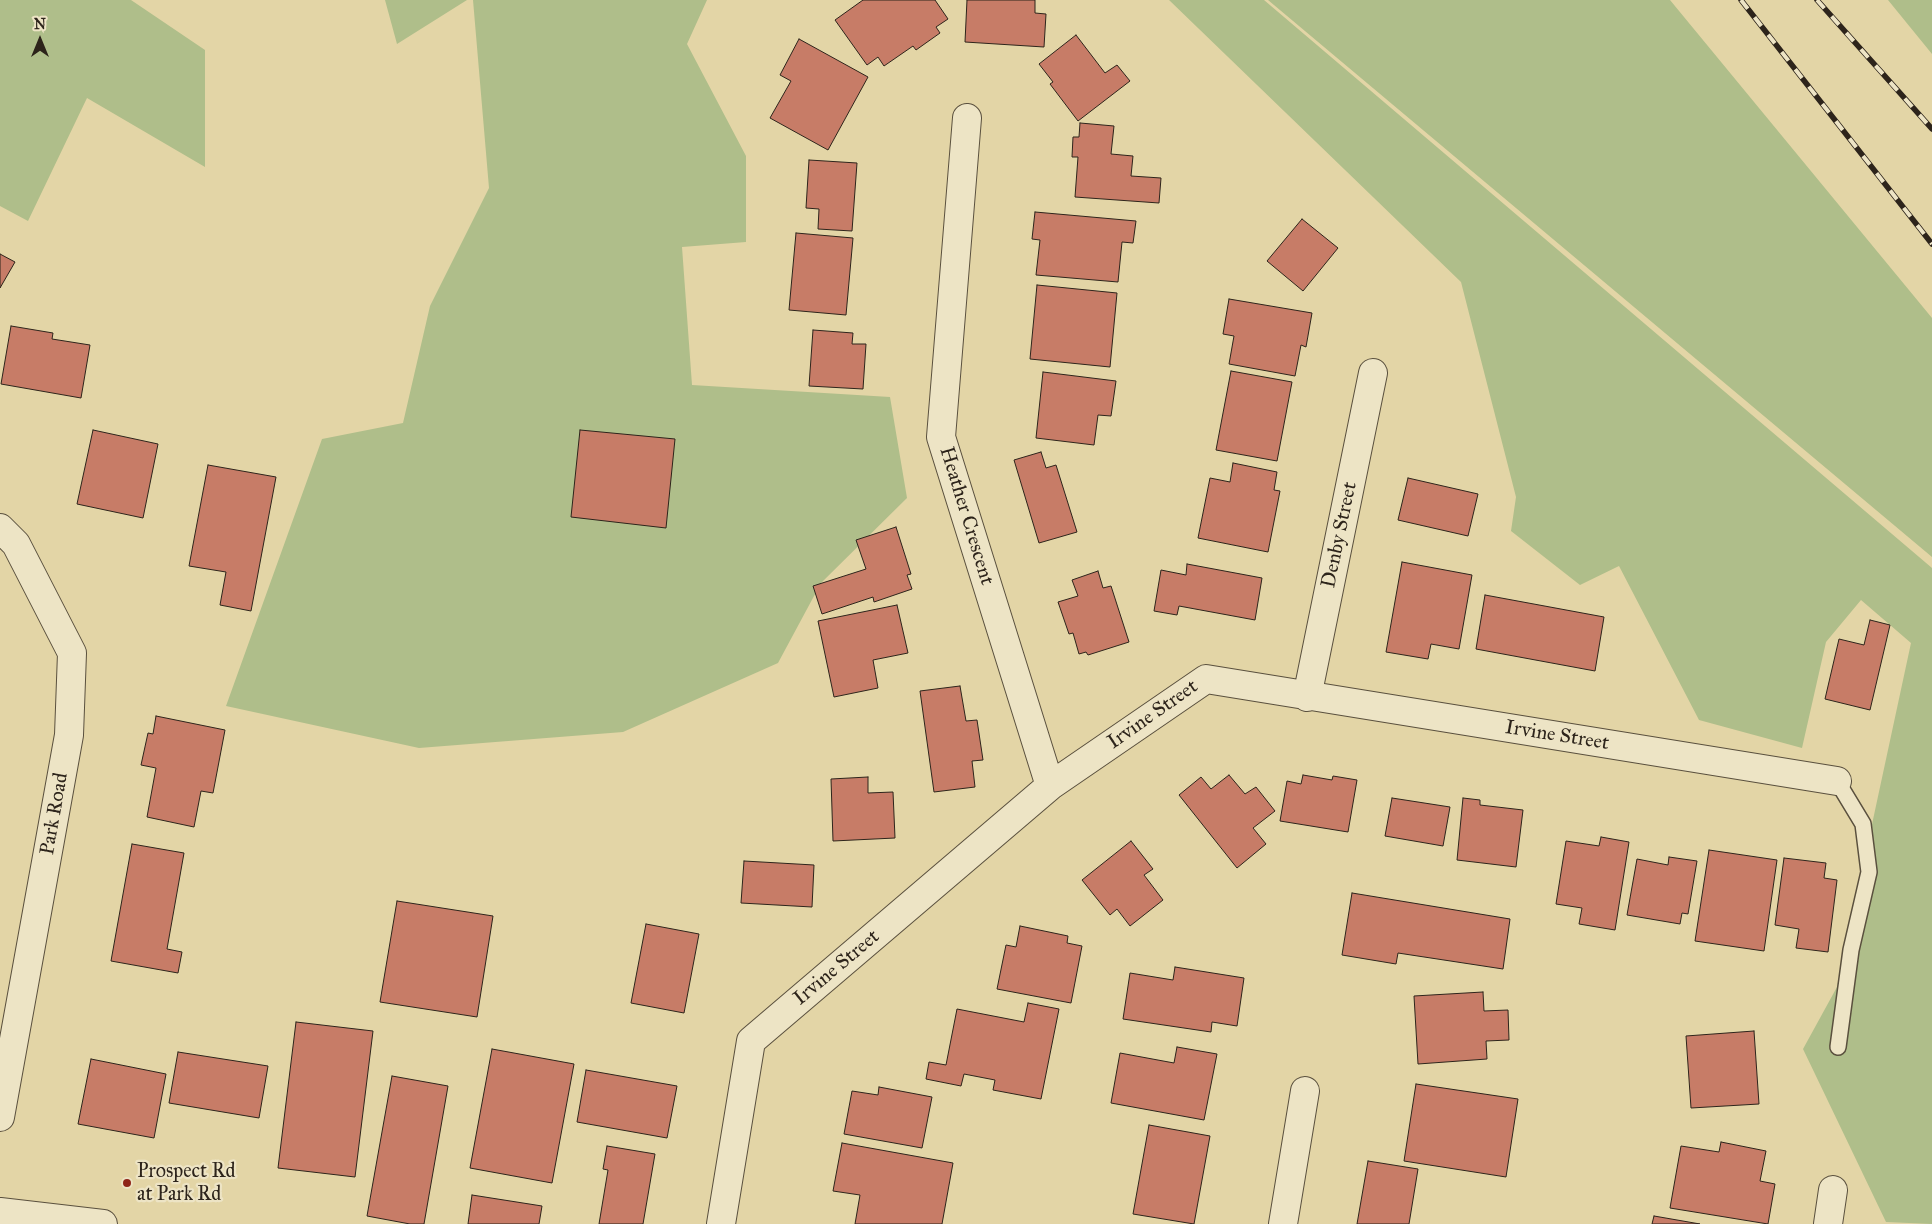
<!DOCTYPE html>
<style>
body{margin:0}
#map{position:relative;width:1932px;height:1224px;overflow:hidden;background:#e3d5a6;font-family:"IM FELL Great Primer",serif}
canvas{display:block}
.north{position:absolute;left:15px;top:15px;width:50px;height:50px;-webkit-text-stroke:4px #ede4c5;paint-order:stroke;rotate:0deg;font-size:14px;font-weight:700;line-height:20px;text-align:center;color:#2d241b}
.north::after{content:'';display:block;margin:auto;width:18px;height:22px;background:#2d241b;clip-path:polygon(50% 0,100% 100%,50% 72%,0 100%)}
</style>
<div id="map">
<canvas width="1932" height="1224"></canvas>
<div class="north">N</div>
</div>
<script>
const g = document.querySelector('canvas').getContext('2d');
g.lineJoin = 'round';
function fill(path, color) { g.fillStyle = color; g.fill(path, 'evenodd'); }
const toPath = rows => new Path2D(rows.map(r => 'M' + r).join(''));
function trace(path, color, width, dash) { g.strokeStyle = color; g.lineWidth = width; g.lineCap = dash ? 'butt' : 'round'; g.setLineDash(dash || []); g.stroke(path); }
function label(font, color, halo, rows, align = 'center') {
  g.font = font + ' "IM FELL Great Primer",serif'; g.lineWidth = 4.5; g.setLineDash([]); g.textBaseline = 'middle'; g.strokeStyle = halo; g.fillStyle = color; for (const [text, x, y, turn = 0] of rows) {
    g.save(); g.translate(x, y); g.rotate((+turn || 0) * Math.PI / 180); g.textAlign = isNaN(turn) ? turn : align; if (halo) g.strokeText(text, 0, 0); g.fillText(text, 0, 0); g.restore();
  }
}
fill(toPath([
 [0,0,131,0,205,50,205,167,87,98,28,221,0,206],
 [385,0,467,0,397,44],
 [473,0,707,0,687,44,746,156,746,242,682,247,692,385,890,397,907,498,821,583,778,663,623,732,419,748,226,706,322,439,403,423,430,306,489,188],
 [1169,0,1264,0,1932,568,1932,1224,1886,1222,1803,1049,1837,987,1911,643,1861,600,1826,642,1802,748,1699,720,1619,566,1580,585,1511,531,1516,497,1461,282],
 [1268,0,1670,0,1932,318,1932,557],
 [1888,0,1932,0,1932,54]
]), '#afbe8a');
const building = toPath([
 [863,0,935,0,948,19,936,27,940,33,916,50,913,46,884,66,878,57,867,65,835,20,863,0],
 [967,0,1035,0,1035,13,1046,14,1044,47,965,42,967,0],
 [1076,35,1105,73,1117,65,1130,81,1078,121,1050,84,1053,82,1039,64,1076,35],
 [799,39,868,77,828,150,770,118,791,81,780,75,799,39],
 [1080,123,1114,126,1111,154,1133,156,1131,176,1161,178,1159,203,1075,197,1078,157,1072,157,1073,137,1079,137,1080,123],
 [809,160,857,163,852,231,818,229,819,209,806,208,809,160],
 [1035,212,1136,221,1133,243,1122,242,1118,282,1036,275,1040,240,1032,239,1035,212],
 [1302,219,1338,248,1303,291,1267,261,1302,219],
 [796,233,853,238,846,315,789,310,796,233],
 [0,254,15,262,0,288,0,254],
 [1037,285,1117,293,1110,367,1030,359,1037,285],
 [1229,299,1312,313,1306,347,1301,345,1295,376,1229,364,1234,336,1223,334,1229,299],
 [11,326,53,333,52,339,90,345,81,398,1,384,11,326],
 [813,330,853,333,852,344,866,344,863,389,809,386,813,330],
 [1231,371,1292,382,1277,461,1216,450,1231,371],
 [1043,372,1116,381,1111,416,1098,415,1094,445,1036,438,1043,372],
 [93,430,158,444,143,518,77,504,93,430],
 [580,430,675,439,666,528,571,517,580,430],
 [1041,452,1046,468,1056,465,1077,532,1039,543,1014,460,1041,452],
 [1233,463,1277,472,1274,490,1280,491,1268,552,1198,538,1210,478,1230,482,1233,463],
 [208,465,276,477,251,611,220,605,226,572,189,566,208,465],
 [1408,478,1478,494,1468,536,1398,520,1408,478],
 [896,527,911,574,907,575,912,589,874,602,873,597,822,614,813,586,866,569,856,540,896,527],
 [1402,562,1472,575,1459,649,1431,644,1428,659,1386,652,1402,562],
 [1187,564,1262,578,1255,620,1179,606,1177,615,1154,611,1161,570,1186,575,1187,564],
 [1098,571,1103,588,1111,586,1129,642,1088,655,1086,652,1079,654,1073,633,1069,634,1058,602,1078,596,1072,580,1098,571],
 [1485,595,1604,617,1595,671,1476,649,1485,595],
 [897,605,908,653,873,660,878,688,834,697,818,621,897,605],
 [1870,620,1890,625,1870,710,1825,699,1839,639,1864,645,1870,620],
 [960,686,966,721,977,720,983,760,972,761,975,787,934,792,920,691,960,686],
 [156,716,225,730,213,793,201,791,194,827,147,817,156,768,141,765,148,733,153,734,156,716],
 [1229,775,1245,794,1256,787,1275,811,1253,828,1266,844,1237,868,1179,795,1201,777,1211,789,1229,775],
 [1303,775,1332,780,1333,776,1357,780,1348,832,1280,821,1287,781,1301,784,1303,775],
 [868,777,868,793,893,792,895,838,833,841,831,779,868,777],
 [1392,798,1450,807,1443,846,1385,836,1392,798],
 [1463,798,1480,800,1480,805,1523,810,1516,867,1457,860,1463,798],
 [1601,837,1629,842,1615,930,1579,924,1582,908,1556,904,1566,841,1599,846,1601,837],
 [1131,841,1153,869,1144,875,1163,900,1130,926,1117,909,1110,915,1082,880,1131,841],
 [132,844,184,853,167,949,182,952,178,973,111,961,132,844],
 [1709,850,1777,860,1764,951,1695,941,1709,850],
 [1669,857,1697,861,1688,914,1682,913,1680,924,1627,915,1637,859,1668,865,1669,857],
 [1784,858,1826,863,1824,878,1837,880,1828,952,1796,948,1799,929,1775,925,1784,858],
 [744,861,814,865,812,907,741,903,744,861],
 [1352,893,1510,919,1503,969,1398,953,1396,964,1342,955,1352,893],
 [397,901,493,916,477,1017,380,1002,397,901],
 [646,924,699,934,684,1013,631,1003,646,924],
 [1020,926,1068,936,1067,943,1082,946,1071,1003,997,989,1006,945,1016,947,1020,926],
 [1175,967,1244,978,1237,1026,1212,1022,1211,1032,1123,1019,1130,973,1173,980,1175,967],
 [1483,992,1484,1011,1508,1010,1509,1040,1486,1041,1487,1059,1418,1064,1414,996,1483,992],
 [1028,1003,1059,1009,1041,1099,993,1090,995,1080,964,1074,961,1086,926,1079,929,1062,946,1065,957,1009,1024,1022,1028,1003],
 [296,1022,373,1031,355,1177,278,1168,296,1022],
 [1754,1031,1759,1104,1691,1108,1686,1036,1754,1031],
 [1177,1047,1217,1054,1204,1120,1111,1103,1120,1053,1174,1063,1177,1047],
 [492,1049,574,1064,552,1183,470,1168,492,1049],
 [178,1052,268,1066,259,1118,169,1103,178,1052],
 [91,1059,166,1074,154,1138,78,1124,91,1059],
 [586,1070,677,1086,667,1138,577,1122,586,1070],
 [392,1076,448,1086,424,1224,410,1224,367,1216,392,1076],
 [1416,1084,1518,1099,1506,1177,1404,1161,1416,1084],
 [879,1087,932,1097,922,1148,844,1134,852,1091,878,1095,879,1087],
 [1149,1125,1210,1136,1194,1224,1133,1214,1149,1125],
 [1721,1142,1766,1151,1760,1181,1775,1184,1768,1224,1670,1208,1681,1146,1719,1152,1721,1142],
 [842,1143,953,1163,942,1224,855,1224,860,1195,833,1191,842,1143],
 [607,1146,655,1154,643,1224,599,1224,608,1170,603,1169,607,1146],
 [1368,1161,1418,1169,1409,1224,1357,1224,1368,1161],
 [472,1195,542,1206,539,1224,468,1224,472,1195],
 [1654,1216,1700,1224,1652,1224,1654,1216]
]);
fill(building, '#c77c67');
trace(building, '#2d241b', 1);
const service = toPath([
 [1837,781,1863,824,1869,872,1851,950,1838,1047]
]);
const minor = toPath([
 [967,118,941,437,1050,786],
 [0,528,16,544,72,653,69,735,0,1117],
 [1307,697,1373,373],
 [0,1212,103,1224],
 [721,1224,751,1041,1050,786,1206,679,1837,781],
 [1283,1224,1305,1091],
 [1828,1224,1833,1190]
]);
trace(service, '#5a503e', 18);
trace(minor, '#5a503e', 30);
trace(service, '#ede4c5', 15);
trace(minor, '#ede4c5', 28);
const rail = toPath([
 [1741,0,1932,244],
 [1817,0,1932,129]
]);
trace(rail, '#2d241b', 5.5);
trace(rail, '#ede4c5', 4, [11]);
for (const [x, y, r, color] of [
 [127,1183,5,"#8f2418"]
]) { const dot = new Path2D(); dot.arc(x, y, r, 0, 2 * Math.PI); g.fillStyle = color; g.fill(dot); trace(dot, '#ede4c5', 2); }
label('20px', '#2d241b', '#ede4c5', [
 ["Heather Crescent",966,516,73],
 ["Denby Street",1340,535,-78],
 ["Irvine Street",1153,715,-35],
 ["Irvine Street",1557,736,9],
 ["Park Road",55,814,-80],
 ["Irvine Street",837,968,-40]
]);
label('20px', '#2d241b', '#ede4c5', [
 ["Prospect Rd",137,1172],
 ["at Park Rd",137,1195]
], 'left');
</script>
